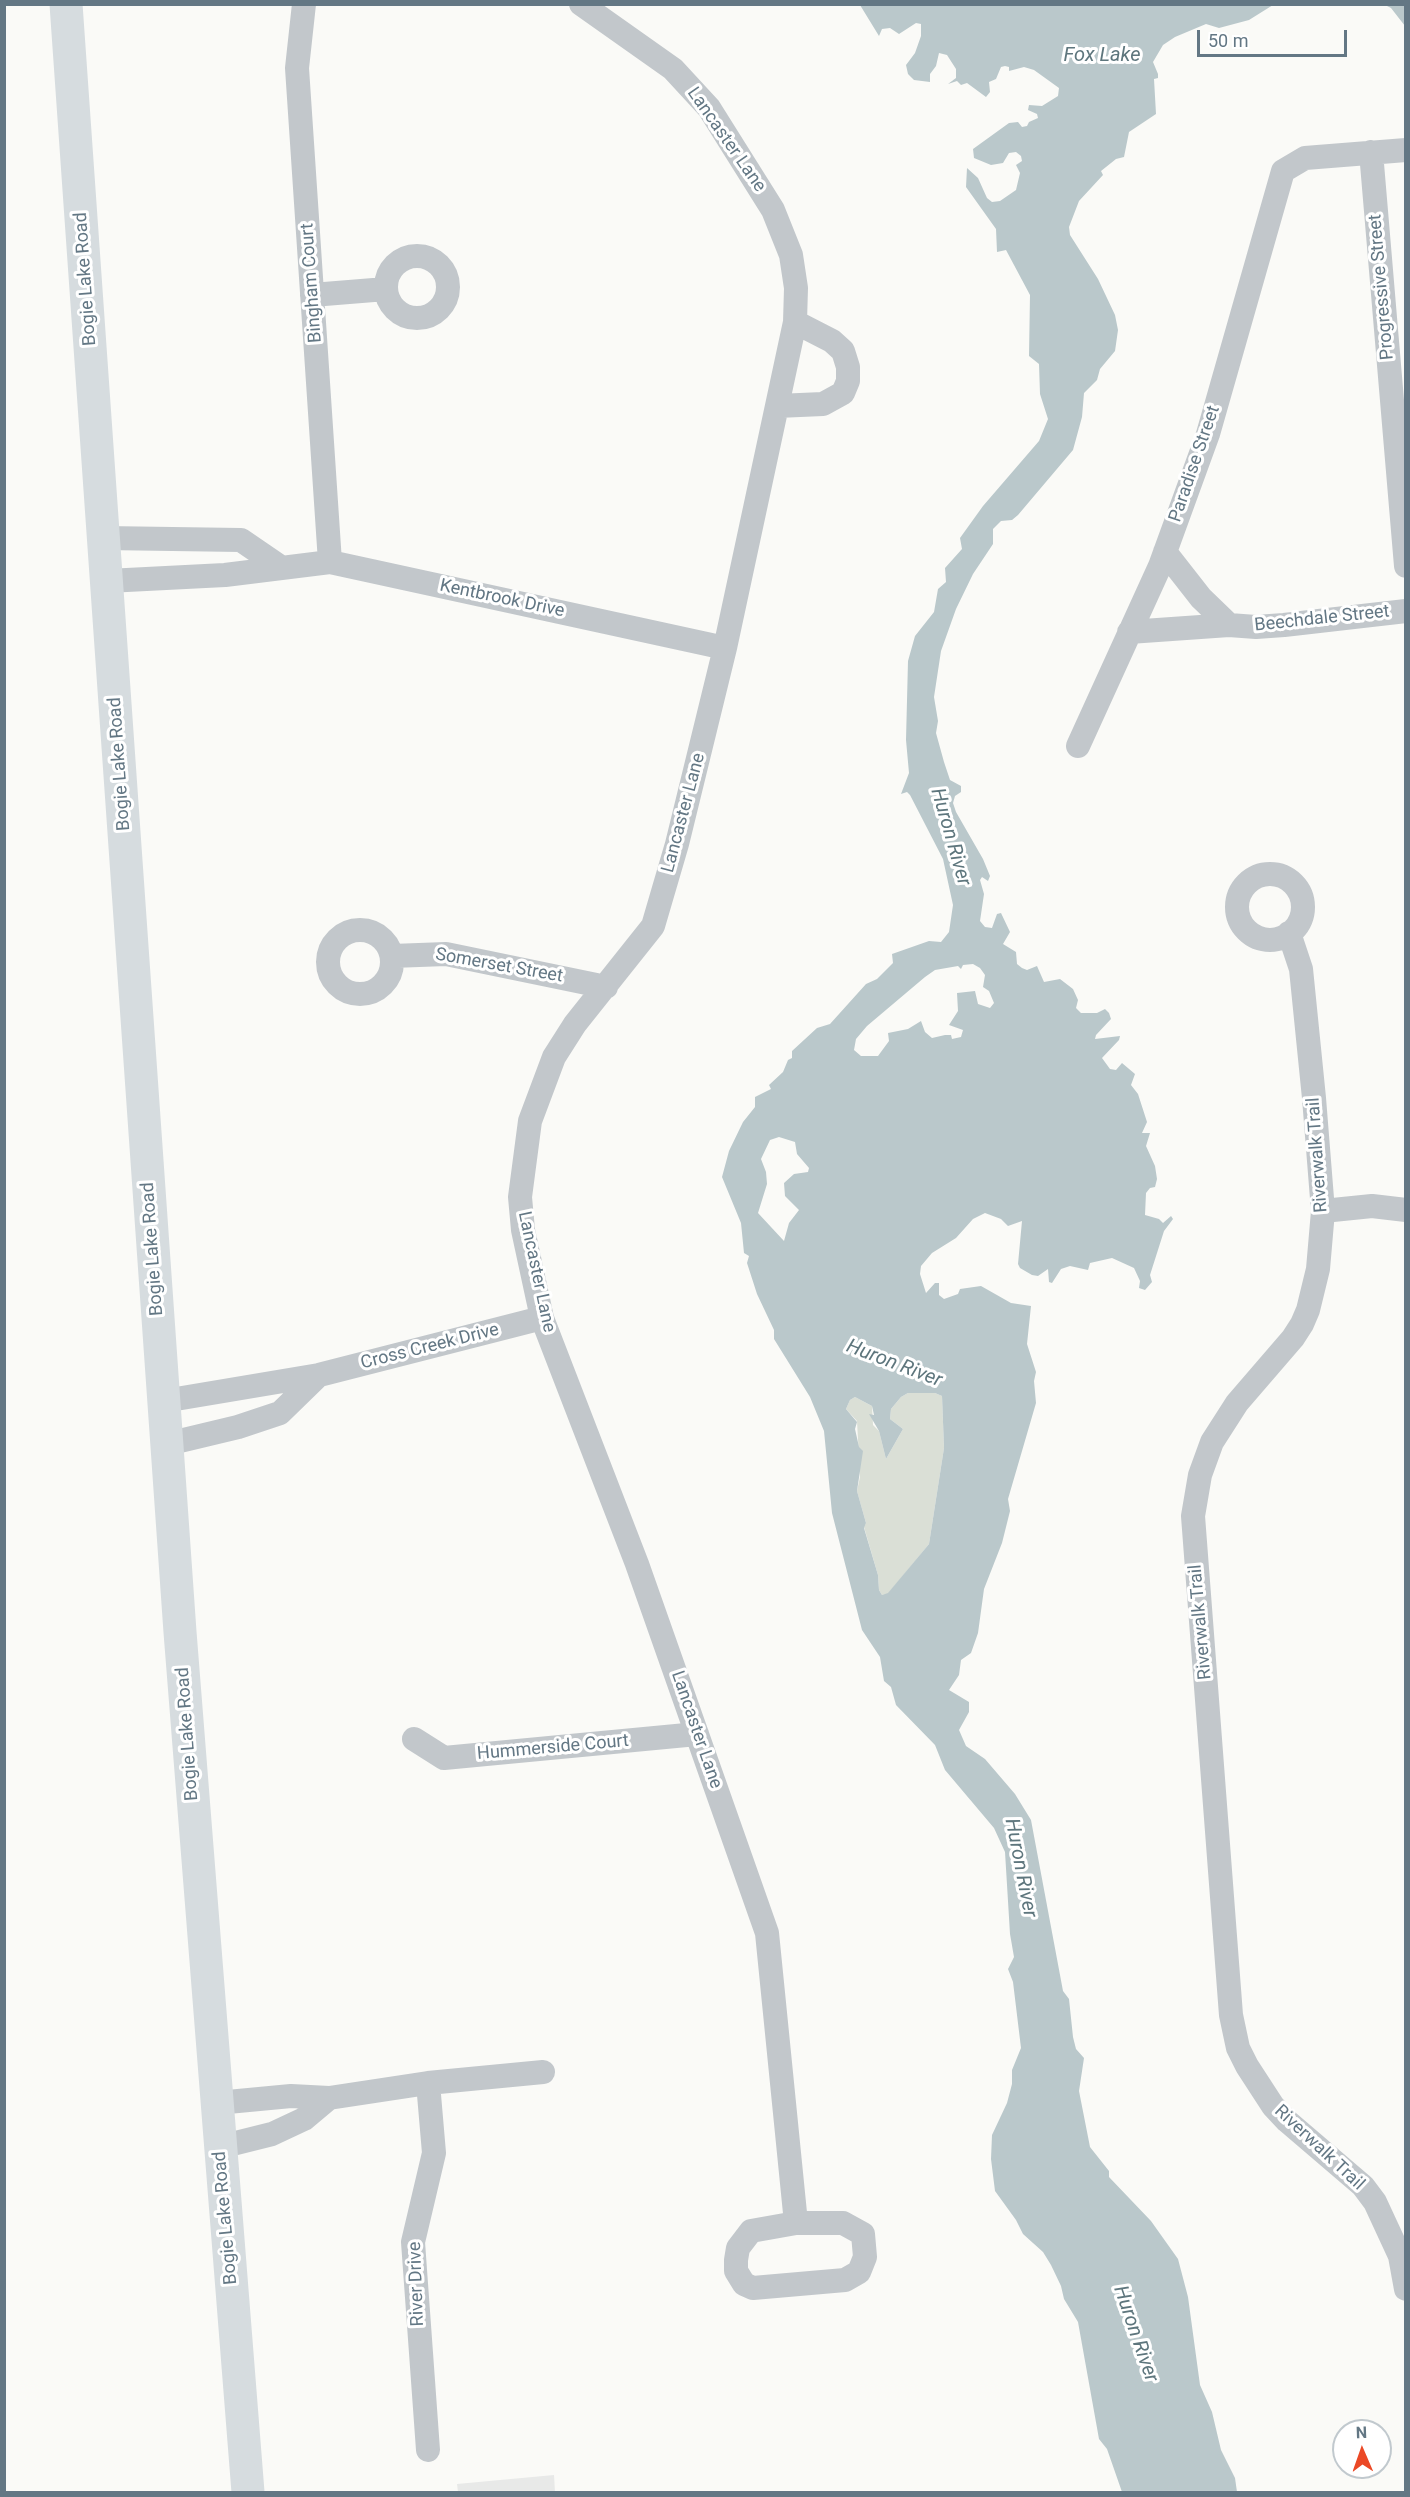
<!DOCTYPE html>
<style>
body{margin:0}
#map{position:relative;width:1410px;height:2497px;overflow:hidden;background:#fafaf7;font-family:Roboto,sans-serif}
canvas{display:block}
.frame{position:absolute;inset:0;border:6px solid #637784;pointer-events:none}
.north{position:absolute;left:1332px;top:2419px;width:60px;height:60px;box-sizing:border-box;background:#fff;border:2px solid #c1c9ce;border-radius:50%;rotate:358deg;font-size:16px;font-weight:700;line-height:24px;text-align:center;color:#637784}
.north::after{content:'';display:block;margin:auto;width:21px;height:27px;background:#eb4926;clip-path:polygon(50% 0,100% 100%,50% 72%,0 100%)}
.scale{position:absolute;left:1197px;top:30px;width:150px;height:27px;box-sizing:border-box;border:3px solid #637784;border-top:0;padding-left:8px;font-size:18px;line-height:21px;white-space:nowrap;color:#637784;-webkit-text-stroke:4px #fff;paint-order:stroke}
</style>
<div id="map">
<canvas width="1410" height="2497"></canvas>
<div class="frame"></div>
<div class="north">N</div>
<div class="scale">50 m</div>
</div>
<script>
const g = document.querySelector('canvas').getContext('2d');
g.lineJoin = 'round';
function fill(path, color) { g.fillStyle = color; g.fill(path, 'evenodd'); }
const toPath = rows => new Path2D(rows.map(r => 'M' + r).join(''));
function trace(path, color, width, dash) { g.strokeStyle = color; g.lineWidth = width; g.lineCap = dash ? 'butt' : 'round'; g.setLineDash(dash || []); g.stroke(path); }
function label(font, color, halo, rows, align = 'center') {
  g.font = font + ' Roboto,sans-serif'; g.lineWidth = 6; g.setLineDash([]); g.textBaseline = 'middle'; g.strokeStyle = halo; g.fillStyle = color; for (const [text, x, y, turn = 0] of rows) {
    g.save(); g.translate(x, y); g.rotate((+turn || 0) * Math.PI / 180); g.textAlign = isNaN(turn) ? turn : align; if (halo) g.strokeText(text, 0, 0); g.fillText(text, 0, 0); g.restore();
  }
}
fill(toPath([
 [554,2475,555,2492,458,2492,457,2484]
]), '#e8e9e8');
fill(toPath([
 [908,1393,935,1393,942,1396,944,1448,929,1544,888,1594,882,1595,879,1590,878,1575,864,1527,866,1523,857,1491,860,1477,857,1421,846,1409,850,1400,855,1397,872,1406,873,1425,879,1431,886,1459,903,1429,890,1419,891,1409,901,1397]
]), '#dadfd6');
fill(toPath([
 [860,5,1273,5,1249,20,1219,28,1206,24,1175,37,1163,45,1153,62,1158,74,1158,78,1154,79,1156,114,1129,132,1124,157,1116,159,1101,171,1103,175,1079,201,1069,227,1070,235,1098,279,1115,315,1118,330,1115,351,1100,369,1097,380,1084,393,1082,417,1073,450,1018,515,1012,520,1001,521,993,529,993,544,973,574,956,609,941,651,934,697,938,721,936,733,944,762,950,780,961,786,961,792,955,796,953,803,956,812,983,859,990,876,988,881,982,877,980,880,984,894,980,921,985,927,992,928,997,914,1001,913,1010,932,1003,944,1016,952,1017,964,1022,968,1027,970,1037,966,1044,982,1060,979,1073,989,1078,1000,1076,1008,1081,1013,1097,1013,1105,1009,1109,1013,1111,1019,1096,1035,1095,1039,1120,1036,1119,1040,1102,1058,1110,1069,1116,1070,1122,1063,1135,1074,1131,1085,1138,1094,1147,1122,1142,1133,1150,1133,1146,1146,1155,1166,1157,1179,1155,1187,1150,1188,1146,1193,1145,1215,1159,1219,1163,1223,1171,1216,1173,1219,1164,1231,1150,1275,1152,1282,1145,1290,1139,1288,1140,1281,1134,1268,1112,1258,1090,1263,1088,1270,1070,1266,1061,1269,1052,1283,1049,1282,1048,1269,1038,1276,1032,1275,1020,1268,1018,1264,1022,1221,1008,1226,1001,1219,985,1213,973,1219,956,1238,932,1253,921,1266,920,1274,926,1293,935,1283,939,1283,939,1295,944,1299,958,1294,960,1289,981,1286,1011,1303,1031,1306,1027,1344,1036,1372,1034,1381,1036,1403,1008,1499,1010,1511,1002,1543,984,1589,978,1633,971,1653,961,1660,959,1675,949,1690,969,1702,969,1712,959,1730,966,1746,985,1759,1015,1794,1031,1820,1063,1991,1069,1999,1073,2037,1076,2049,1084,2058,1079,2091,1090,2147,1109,2171,1109,2177,1151,2221,1178,2259,1188,2297,1200,2385,1212,2412,1221,2450,1235,2478,1237,2492,1122,2492,1107,2449,1099,2439,1078,2322,1064,2299,1061,2286,1051,2265,1043,2252,1023,2234,1016,2220,995,2191,991,2159,992,2135,1007,2103,1012,2084,1012,2070,1021,2048,1013,1982,1008,1969,1014,1957,1010,1934,1005,1852,994,1828,945,1770,935,1745,896,1705,891,1687,884,1681,880,1657,862,1630,832,1513,824,1431,810,1397,774,1339,774,1330,757,1294,747,1263,749,1256,744,1253,741,1223,722,1177,729,1151,743,1122,755,1107,755,1097,771,1089,769,1085,783,1072,788,1060,792,1058,792,1051,817,1028,830,1024,866,984,877,979,893,963,892,954,929,941,941,942,949,932,953,905,943,859,910,795,907,792,901,794,909,773,906,740,908,661,915,636,934,612,938,589,946,582,945,568,962,549,960,538,983,506,1039,441,1048,419,1040,394,1039,364,1029,356,1030,295,1006,250,997,252,996,229,966,187,967,168,978,178,987,198,992,202,1000,201,1016,190,1020,173,1016,165,1022,161,1021,156,1016,152,1009,153,1003,163,991,165,974,158,973,149,1009,123,1018,122,1022,127,1027,126,1029,122,1038,118,1037,114,1028,110,1029,105,1042,106,1058,96,1059,88,1034,70,1024,67,1009,71,1009,67,1005,66,1001,67,996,79,989,82,990,92,986,97,967,83,961,85,957,81,948,84,956,78,956,69,947,55,939,53,936,66,930,74,930,82,914,80,908,74,906,65,915,53,921,36,921,24,916,23,899,34,890,28,882,29,879,36],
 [973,964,980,968,985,975,983,987,989,991,994,1003,990,1008,978,1004,975,991,957,993,958,1011,949,1025,963,1030,961,1037,952,1039,951,1035,945,1035,932,1038,925,1032,921,1021,908,1029,888,1033,889,1041,878,1056,861,1056,854,1050,856,1039,867,1026,925,977,935,970,958,966,961,969,963,965],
 [779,1137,795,1142,797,1154,809,1168,808,1172,794,1174,784,1183,785,1196,799,1210,789,1223,784,1241,758,1213,767,1184,766,1172,761,1159,770,1140],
 [908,1393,935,1393,942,1396,944,1448,929,1544,888,1593,882,1595,879,1590,878,1575,864,1528,866,1523,857,1491,863,1451,859,1447,855,1429,857,1422,846,1409,850,1400,855,1397,872,1406,874,1415,869,1414,879,1431,886,1459,903,1429,890,1419,891,1409,901,1397],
 [1385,5,1405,5,1405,26,1391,8]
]), '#bac8cb');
trace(toPath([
 [304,4,297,68,330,562],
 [581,4,673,69,709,108,773,210,791,255,796,288,795,322,725,648,677,844,653,926,575,1024,554,1057,530,1121,520,1197,523,1230,542,1318,637,1564,767,1933,796,2223,843,2223,863,2234,865,2257,859,2272,845,2280,753,2288,744,2284,736,2271,736,2260,738,2248,751,2231,796,2223],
 [1371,152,1406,566],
 '386 287a31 31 0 1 1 62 0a31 31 0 1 1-62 0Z',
 [312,295,386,289],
 [777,406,823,404,843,393,848,381,848,367,843,351,832,341,795,322],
 [104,538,241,540,279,566],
 [1165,552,1201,598,1229,625,1256,627,1284,625,1406,611],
 [107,581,225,575,330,562,725,648],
 [1129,632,1229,625],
 [1078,746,1160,566,1208,434,1283,171,1305,158,1406,150],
 '1237 907a33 33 0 1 1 66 0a33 33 0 1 1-66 0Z',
 '328 962a32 32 0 1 1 64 0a32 32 0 1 1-64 0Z',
 [1289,933,1301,969,1314,1098,1323,1211,1318,1269,1308,1310,1302,1324,1293,1338,1237,1403,1212,1442,1200,1475,1193,1516,1231,2015,1238,2048,1247,2066,1273,2106,1287,2121,1363,2186,1375,2202,1400,2256,1406,2289],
 [392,956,446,954,606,987],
 [1323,1211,1372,1206,1406,1210],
 [164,1401,319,1375,542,1318],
 [167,1444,238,1427,280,1413,319,1375],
 [414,1739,444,1758,697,1734],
 [428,2083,434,2153,413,2242,428,2450],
 [217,2103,291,2096,329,2098,428,2083,543,2072],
 [220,2147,272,2134,304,2119,329,2098]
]), '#c2c7cb', 24);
trace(toPath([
 [66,4,180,1632,248,2492]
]), '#d6dcdf', 33);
label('18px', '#637784', '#fff', [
 ["Lancaster Lane",726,140,55],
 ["Bogie Lake Road",86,279,-94],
 ["Bingham Court",312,283,-94],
 ["Progressive Street",1382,287,-95],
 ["Paradise Street",1195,464,-71],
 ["Kentbrook Drive",502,599,12],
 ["Beechdale Street",1322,619,-6],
 ["Bogie Lake Road",120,764,-94],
 ["Lancaster Lane",684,813,-75],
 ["Somerset Street",499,966,10],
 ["Riverwalk Trail",1318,1155,-94],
 ["Bogie Lake Road",153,1249,-94],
 ["Lancaster Lane",536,1272,78],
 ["Cross Creek Drive",430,1347,-14],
 ["Riverwalk Trail",1201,1622,-95],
 ["Lancaster Lane",696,1730,71],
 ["Bogie Lake Road",188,1734,-94],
 ["Hummerside Court",553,1748,-5],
 ["Riverwalk Trail",1319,2148,43],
 ["Bogie Lake Road",226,2218,-95],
 ["River Drive",417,2284,-92]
]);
label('italic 20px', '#5e767d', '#fff', [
 ["Fox Lake",1102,56],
 ["Huron River",950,837,74],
 ["Huron River",894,1364,21],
 ["Huron River",1020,1868,79],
 ["Huron River",1135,2334,71]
]);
</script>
